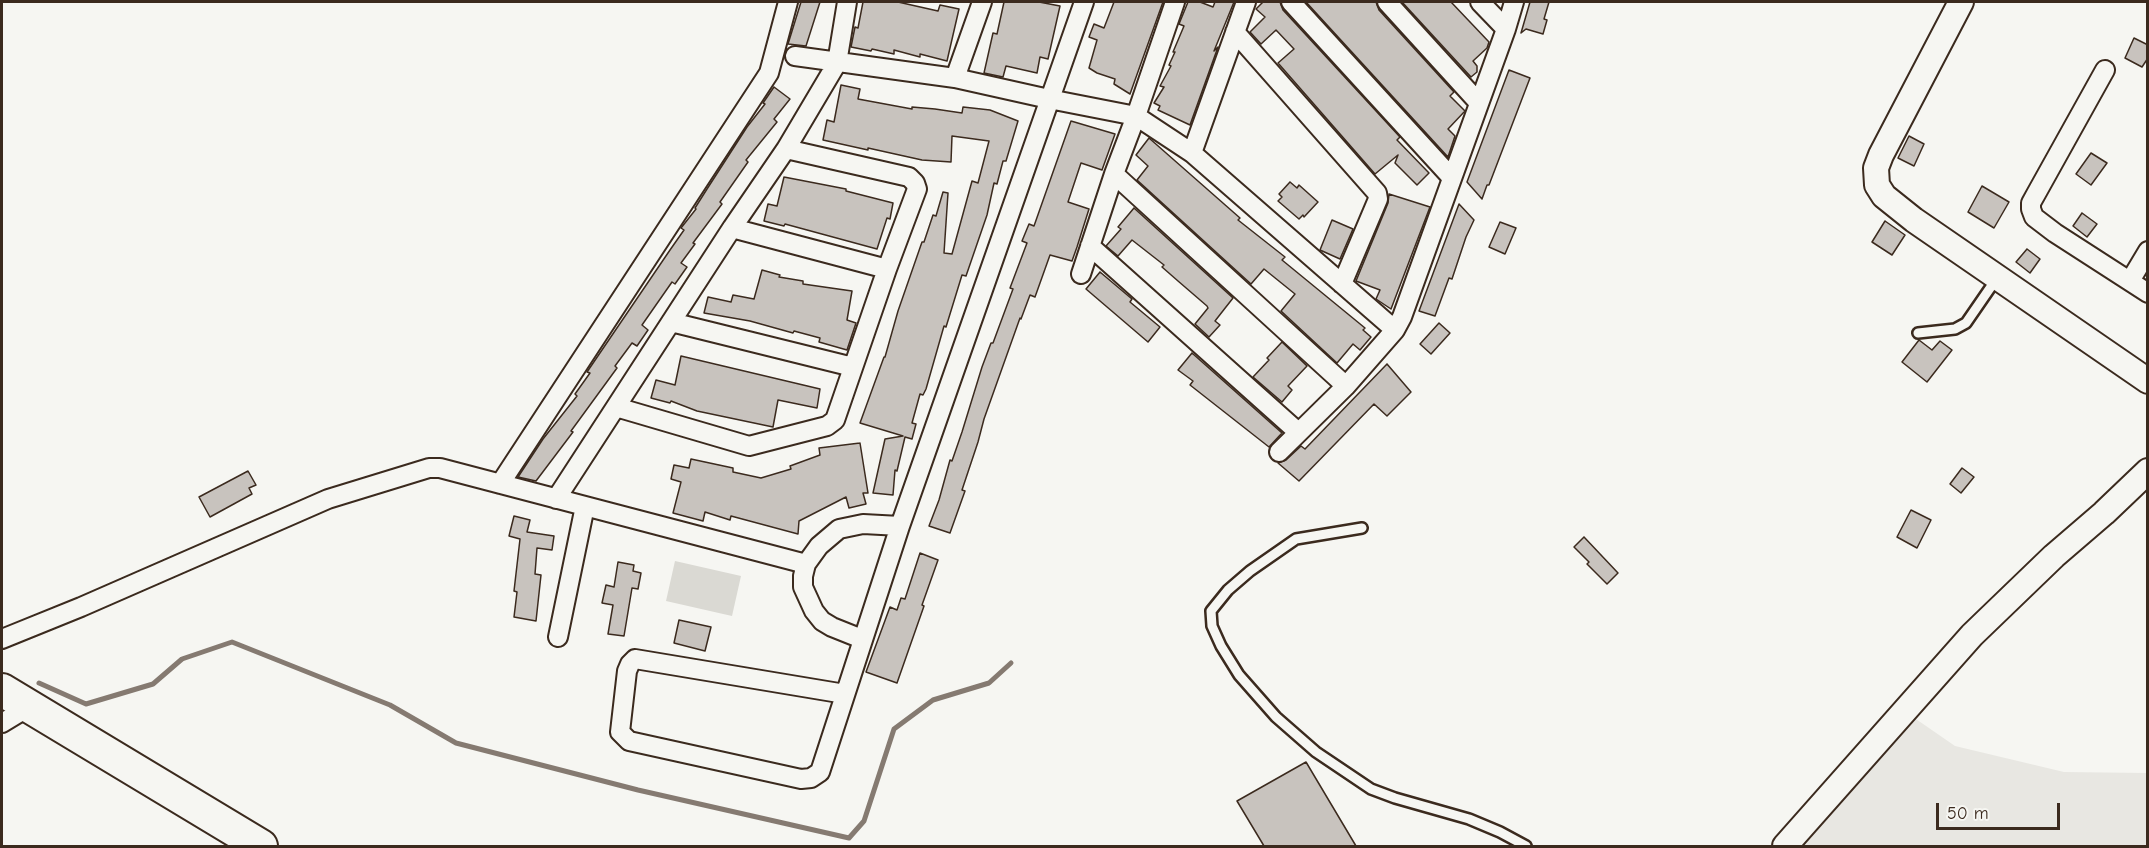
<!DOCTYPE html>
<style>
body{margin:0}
#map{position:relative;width:2149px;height:848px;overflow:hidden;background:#f6f6f2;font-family:"Comic Neue",sans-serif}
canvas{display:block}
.frame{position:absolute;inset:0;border:3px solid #3b2a1e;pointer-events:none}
.scale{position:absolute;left:1936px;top:803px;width:124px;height:27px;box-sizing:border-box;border:3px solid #3b2a1e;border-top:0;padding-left:8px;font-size:18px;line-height:21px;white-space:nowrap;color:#3b2a1e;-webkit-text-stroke:4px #f6f6f2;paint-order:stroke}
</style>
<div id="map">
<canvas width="2149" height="848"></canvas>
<div class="frame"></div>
<div class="scale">50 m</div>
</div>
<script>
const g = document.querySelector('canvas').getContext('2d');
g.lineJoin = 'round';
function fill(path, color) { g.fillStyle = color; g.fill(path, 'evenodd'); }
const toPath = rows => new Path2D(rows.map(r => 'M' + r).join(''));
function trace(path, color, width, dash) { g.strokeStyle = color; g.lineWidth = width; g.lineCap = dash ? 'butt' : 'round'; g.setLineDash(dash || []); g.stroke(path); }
fill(toPath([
 [1913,717,1955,746,2064,772,2147,773,2147,846,1802,846]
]), '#e8e7e2');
fill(toPath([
 [675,561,741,576,732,616,666,601]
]), '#dad9d3');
trace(toPath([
 [39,683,86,704,153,684,182,659,232,642,390,705,456,743,638,790,849,838,864,821,894,729,933,700,989,683,1011,663]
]), '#857a71', 5);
const building = toPath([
 [801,2,820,2,806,46,788,44,801,2],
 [863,2,898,2,938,11,940,5,959,9,947,61,920,54,920,57,894,50,894,54,872,49,871,51,851,47,855,27,858,28,863,2],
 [1004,2,1039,2,1060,6,1048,59,1040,57,1037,73,1006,66,1003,77,984,73,993,33,997,34,1004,2],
 [1114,2,1163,2,1130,94,1114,84,1115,79,1097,73,1089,68,1097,40,1089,37,1094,24,1104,28,1114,2],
 [1188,2,1200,2,1213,7,1215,2,1234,2,1214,51,1218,47,1190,125,1158,110,1160,106,1154,103,1164,87,1160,86,1171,66,1169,65,1175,52,1173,52,1184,26,1179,24,1188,2],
 [1263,2,1280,2,1283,10,1400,137,1397,140,1429,173,1417,185,1395,163,1398,155,1375,174,1278,63,1294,49,1276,30,1261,44,1250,32,1265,17,1256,9,1263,2],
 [1306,2,1376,2,1379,10,1454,92,1450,96,1465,111,1448,129,1455,136,1448,157,1306,2],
 [1402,2,1451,2,1489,42,1487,48,1473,61,1477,66,1477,72,1471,77,1402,2],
 [1530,2,1549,2,1544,19,1547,20,1543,34,1526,29,1521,33,1530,2],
 [2134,38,2148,45,2148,58,2142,67,2125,58,2134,38],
 [1509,70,1530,78,1489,185,1487,185,1482,199,1467,182,1509,70],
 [841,85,860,89,858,99,912,109,912,107,935,109,962,113,963,107,990,110,1018,121,1006,161,1003,161,997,184,994,183,987,215,966,276,962,275,946,327,944,326,926,389,923,395,920,394,912,423,916,424,912,439,905,437,897,471,895,470,893,495,873,493,885,439,903,436,860,423,884,357,885,357,898,311,922,242,924,242,933,215,936,216,943,192,948,193,944,253,952,254,972,181,978,183,989,141,952,136,951,162,922,160,868,148,868,150,823,140,827,120,834,122,841,85],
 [774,87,790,99,774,119,777,122,746,160,748,162,720,202,722,204,693,243,695,244,681,263,687,267,675,284,672,282,642,325,648,330,637,346,632,343,615,366,617,368,571,431,573,432,536,481,518,477,543,439,577,396,575,394,590,373,587,372,670,250,684,230,681,228,696,209,695,208,707,189,747,127,765,104,763,103,774,87],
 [1071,121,1115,134,1102,170,1081,163,1068,202,1089,209,1077,247,1072,261,1050,255,1035,297,1030,295,1021,319,1020,318,984,419,978,442,962,490,965,491,950,533,929,526,939,500,950,460,952,461,962,432,982,367,991,343,993,343,1013,289,1010,288,1027,243,1022,241,1029,224,1034,226,1071,121],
 [1909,136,1924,144,1914,166,1898,158,1909,136],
 [1149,138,1240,218,1238,220,1285,257,1282,260,1365,328,1363,330,1371,337,1360,350,1353,344,1337,363,1281,311,1295,294,1264,269,1251,284,1137,180,1148,166,1136,155,1149,138],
 [2091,153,2107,163,2091,185,2076,174,2091,153],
 [784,177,846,189,846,191,893,203,890,219,887,218,877,249,785,224,784,226,764,221,768,204,777,206,784,177],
 [1290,182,1297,188,1299,185,1318,202,1304,217,1303,215,1299,219,1278,201,1282,197,1279,194,1290,182],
 [1982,186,2009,202,1994,228,1968,212,1982,186],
 [1389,194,1430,207,1391,309,1376,299,1380,290,1356,281,1388,203,1389,194],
 [1459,204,1474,220,1466,237,1452,279,1449,278,1435,316,1419,311,1459,204],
 [1134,208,1233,298,1215,321,1220,325,1209,337,1195,324,1208,308,1207,306,1178,281,1162,267,1164,265,1132,240,1118,256,1106,246,1121,229,1118,227,1134,208],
 [2082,213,2097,224,2087,237,2073,226,2082,213],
 [1332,220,1353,229,1340,259,1320,250,1332,220],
 [1885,221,1905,235,1892,255,1872,242,1885,221],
 [1500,222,1516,228,1505,254,1489,247,1500,222],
 [2027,249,2040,259,2030,273,2016,262,2027,249],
 [762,270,780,275,779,277,803,281,803,284,852,291,847,320,856,323,847,350,819,342,820,338,794,331,793,333,750,321,704,313,708,297,731,302,733,295,754,299,762,270],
 [1100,272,1132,299,1130,302,1160,327,1148,342,1086,289,1100,272],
 [1439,323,1450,333,1431,354,1420,344,1439,323],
 [1919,340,1932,350,1940,341,1952,350,1927,382,1902,362,1919,340],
 [1282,342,1307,366,1288,386,1292,390,1282,402,1253,377,1269,360,1267,358,1282,342],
 [1192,353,1282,433,1269,447,1190,385,1193,381,1178,370,1192,353],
 [681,356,820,389,817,408,778,400,773,427,697,411,671,401,670,403,651,398,656,380,675,385,681,356],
 [1387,364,1411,392,1387,416,1374,404,1299,481,1278,463,1286,460,1301,446,1305,449,1387,364],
 [860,443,868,493,863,493,866,504,849,508,846,497,799,521,798,534,731,516,730,520,705,512,703,521,673,513,681,482,671,479,674,465,689,468,691,459,733,468,733,472,761,478,791,469,790,466,820,455,819,448,860,443],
 [1962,468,1974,477,1961,493,1950,484,1962,468],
 [248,471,256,485,249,488,252,494,210,517,199,497,248,471],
 [1911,510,1931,520,1917,548,1897,537,1911,510],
 [514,516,530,520,527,532,554,536,552,550,537,548,535,574,541,575,536,621,514,617,517,592,514,591,520,539,509,536,514,516],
 [1584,537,1618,573,1607,584,1587,564,1589,562,1574,547,1584,537],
 [920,553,938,560,922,605,924,606,897,683,866,672,890,607,897,610,901,598,905,599,920,553],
 [618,562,634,565,633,571,641,573,638,589,632,588,624,636,608,634,613,605,602,603,606,585,614,587,618,562],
 [679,620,711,627,705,651,674,643,679,620],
 [1306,762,1356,846,1264,846,1237,801,1306,762]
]);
fill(building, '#c8c3be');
trace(building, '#3b2a1e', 1.5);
const lane = toPath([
 [1918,333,1955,329,1966,323,1997,278],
 [1362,528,1296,539,1250,571,1228,590,1211,611,1212,626,1221,646,1239,675,1276,717,1316,752,1371,789,1395,798,1469,819,1500,832,1526,846]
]);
const street = toPath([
 [1291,2,1452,178],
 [1387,2,1479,103],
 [1480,2,1506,29],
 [1235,32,1377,193,1378,199,1342,284],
 [795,56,955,78,1049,99,1136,116,1192,153,1395,330],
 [2105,70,2036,194,2031,203,2031,209,2034,217,2055,233,2148,293],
 [955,78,982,2],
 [1192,153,1246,2],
 [1114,174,1346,386],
 [732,228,887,269],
 [1090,246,1298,432],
 [1081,274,1114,174,1136,116,1175,2],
 [2130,281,2148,251],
 [671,322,853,367],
 [616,407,749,446,827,426,835,420,887,269,917,189,915,183,909,177,786,149],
 [1279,452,1346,386,1395,330,1402,317,1506,29,1514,2],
 [500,484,769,73,788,2],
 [556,499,732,228,786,149,837,63,847,2],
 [558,637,585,506],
 [2,639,81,607,328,499,429,468,440,468,806,564],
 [862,639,832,627,822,621,814,611,803,587,803,576,806,564,819,546,839,529,863,524,900,526],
 [845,694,635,659,630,664,627,671,620,732,629,741,801,779,811,778,820,772,900,526,1084,2],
 [2,723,30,706]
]);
const secondary = toPath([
 [1961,2,1881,155,1876,168,1877,185,1884,196,1914,220,2148,381],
 [1785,846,1972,635,2054,556,2104,513,2148,471]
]);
const highway = toPath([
 [2,690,261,846]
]);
trace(lane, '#3b2a1e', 14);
trace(street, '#3b2a1e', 22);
trace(secondary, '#3b2a1e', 28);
trace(highway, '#3b2a1e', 36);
trace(lane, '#f6f6f2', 9);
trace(street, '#f6f6f2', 18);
trace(secondary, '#f6f6f2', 24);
trace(highway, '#f6f6f2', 32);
</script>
